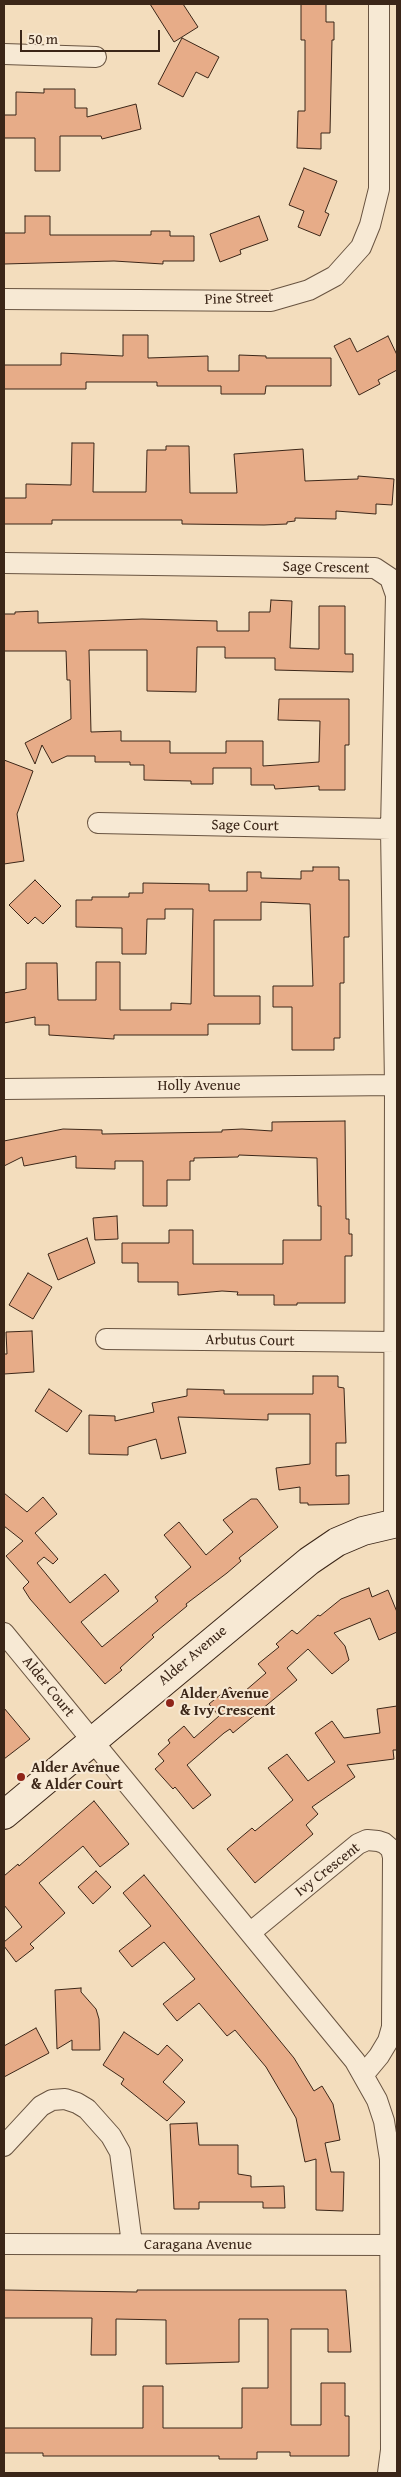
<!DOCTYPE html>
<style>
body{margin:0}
#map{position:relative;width:401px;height:2477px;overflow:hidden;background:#f3ddbd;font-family:"Gentium Book Plus",serif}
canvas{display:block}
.frame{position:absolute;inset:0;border:5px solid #3b2618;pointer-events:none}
.scale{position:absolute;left:20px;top:30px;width:140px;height:22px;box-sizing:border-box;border:2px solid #3b2618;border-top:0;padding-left:6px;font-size:15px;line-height:18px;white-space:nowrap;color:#3b2618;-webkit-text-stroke:4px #f7e9d4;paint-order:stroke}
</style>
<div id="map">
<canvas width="401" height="2477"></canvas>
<div class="frame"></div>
<div class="scale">50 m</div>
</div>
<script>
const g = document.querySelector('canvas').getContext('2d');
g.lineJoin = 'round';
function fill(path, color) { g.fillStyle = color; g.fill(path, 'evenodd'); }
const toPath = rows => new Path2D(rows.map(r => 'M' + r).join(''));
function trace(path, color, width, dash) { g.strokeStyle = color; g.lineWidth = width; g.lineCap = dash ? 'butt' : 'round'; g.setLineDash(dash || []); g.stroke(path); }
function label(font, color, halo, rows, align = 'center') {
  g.font = font + ' "Gentium Book Plus",serif'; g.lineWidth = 4; g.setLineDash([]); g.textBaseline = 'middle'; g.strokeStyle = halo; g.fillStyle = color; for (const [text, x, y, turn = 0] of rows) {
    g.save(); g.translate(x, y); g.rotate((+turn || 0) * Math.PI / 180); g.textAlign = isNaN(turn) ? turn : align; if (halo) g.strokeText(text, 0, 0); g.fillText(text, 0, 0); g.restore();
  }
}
const building = toPath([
 [150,4,183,4,198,27,174,42,150,4],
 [301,4,326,4,326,22,334,22,334,40,332,40,330,133,321,133,321,149,297,148,298,111,305,111,305,40,301,40,301,4],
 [182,38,219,57,208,78,196,72,183,97,158,84,182,38],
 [44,89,75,89,75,108,87,108,87,117,136,104,141,129,102,139,101,136,60,136,60,171,35,171,35,138,4,138,4,115,16,115,16,92,44,93,44,89],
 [304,168,337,181,325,212,329,214,320,236,298,227,304,211,289,205,304,168],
 [25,216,50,216,50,235,151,235,151,231,170,231,170,236,194,236,194,261,163,261,163,264,114,261,4,264,4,233,25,233,25,216],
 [259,216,268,240,240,250,241,254,220,262,210,234,259,216],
 [123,335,148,335,148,358,208,356,208,371,239,371,239,355,266,356,266,358,331,358,331,386,266,386,265,394,221,394,221,386,157,386,157,382,86,382,86,389,4,389,4,365,61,365,61,353,123,356,123,335],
 [388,336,397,355,397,370,378,380,380,384,359,395,334,346,350,338,357,352,388,336],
 [72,443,94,443,93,492,146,492,147,450,166,450,166,446,189,446,190,493,237,493,234,454,303,449,305,481,358,479,358,476,394,479,392,505,376,504,376,514,336,511,336,519,295,518,295,521,287,522,287,524,264,525,182,524,182,520,52,520,52,524,4,524,4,498,26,498,26,484,71,485,72,443],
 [271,600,292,601,290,648,319,649,319,606,345,606,345,654,353,654,353,672,275,670,275,658,225,658,225,647,197,647,196,692,147,691,147,650,89,650,91,732,121,731,121,741,170,741,170,753,226,753,226,741,263,741,263,766,319,762,320,721,278,720,279,699,349,699,349,745,345,745,345,790,319,790,319,786,275,789,274,785,251,785,251,768,213,768,213,784,191,784,191,781,144,780,144,765,130,765,130,762,95,762,95,756,67,756,52,763,42,745,35,764,25,743,71,719,70,680,67,680,66,651,4,651,4,614,15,614,15,612,38,611,38,623,142,619,217,621,217,631,249,631,249,612,270,612,271,600],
 [4,760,33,771,17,814,24,861,4,864,4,760],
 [313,867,339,867,339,880,349,880,349,937,344,937,344,983,340,983,340,1038,334,1038,334,1050,292,1050,292,1007,273,1007,273,986,313,986,310,904,261,902,261,920,214,920,214,996,260,996,260,1024,208,1024,208,1035,114,1035,114,1039,49,1035,49,1025,35,1025,35,1017,4,1023,4,993,26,989,26,963,57,963,58,1000,96,1000,96,962,120,962,120,1010,171,1010,171,1003,191,1004,193,909,165,909,165,919,147,919,146,954,122,954,122,928,76,927,76,900,92,900,92,897,129,897,129,893,143,893,143,883,209,884,209,891,247,891,247,872,261,872,261,878,301,879,301,871,313,871,313,867],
 [35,880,61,906,43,924,35,917,28,924,9,905,35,880],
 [345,1121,346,1219,349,1219,349,1234,352,1234,352,1256,345,1256,345,1303,297,1303,297,1305,274,1305,274,1295,237,1295,238,1292,222,1291,178,1295,178,1282,138,1282,138,1263,122,1263,122,1243,169,1243,169,1230,193,1230,193,1264,283,1264,283,1240,321,1240,321,1206,318,1206,317,1158,239,1155,238,1157,194,1158,194,1161,190,1161,190,1180,167,1180,167,1206,143,1206,143,1161,115,1161,115,1169,76,1168,76,1156,24,1166,22,1157,4,1166,4,1141,63,1129,102,1130,102,1134,222,1132,222,1130,242,1129,272,1131,272,1122,345,1121],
 [117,1216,118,1239,95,1240,93,1218,117,1216],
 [87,1238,95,1263,58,1280,48,1254,87,1238],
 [28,1273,52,1287,33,1319,9,1305,28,1273],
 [32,1331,34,1372,4,1374,4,1354,7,1354,6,1332,32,1331],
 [313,1376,338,1376,338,1387,344,1388,346,1443,336,1443,336,1476,349,1475,349,1504,308,1505,308,1503,300,1503,300,1487,279,1490,276,1468,310,1464,310,1414,268,1414,268,1420,178,1417,186,1453,161,1459,156,1439,128,1447,128,1455,89,1454,89,1415,115,1416,115,1421,154,1412,152,1403,187,1396,187,1389,224,1390,224,1394,313,1394,313,1376],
 [49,1389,82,1411,67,1432,35,1411,49,1389],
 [4,1493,27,1512,43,1497,57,1514,35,1533,58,1559,53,1564,44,1557,37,1563,70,1603,105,1574,119,1591,81,1622,102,1647,158,1601,155,1597,191,1567,164,1535,179,1522,206,1555,233,1532,223,1520,251,1499,257,1499,278,1527,239,1558,241,1561,227,1573,186,1604,187,1606,152,1635,154,1637,120,1668,122,1670,105,1684,30,1599,23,1588,29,1582,6,1556,23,1541,4,1526,4,1493],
 [369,1588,372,1597,388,1590,397,1612,397,1632,379,1640,370,1618,334,1633,345,1646,349,1660,332,1674,308,1649,287,1668,297,1680,233,1733,230,1729,224,1733,187,1765,211,1795,193,1809,175,1787,173,1789,155,1769,164,1761,158,1754,170,1743,168,1740,184,1726,194,1738,219,1716,209,1704,230,1687,238,1697,266,1673,258,1664,279,1647,276,1644,292,1630,297,1634,318,1615,320,1616,341,1599,369,1588],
 [397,1706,397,1750,393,1750,394,1759,347,1765,355,1777,312,1807,318,1814,306,1825,313,1834,255,1883,227,1849,252,1828,255,1831,293,1800,268,1768,287,1754,308,1781,335,1762,315,1733,332,1721,344,1738,380,1733,377,1709,397,1706],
 [4,1708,30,1739,4,1759,4,1708],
 [94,1801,129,1844,100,1867,83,1846,39,1883,65,1913,30,1944,34,1948,16,1962,4,1946,4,1942,22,1927,4,1905,4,1876,18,1864,19,1866,94,1801],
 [96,1871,111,1887,93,1904,78,1887,96,1871],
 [144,1875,294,2058,314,2091,322,2086,333,2104,340,2140,325,2143,331,2172,344,2172,343,2211,316,2210,316,2159,305,2162,296,2118,266,2067,235,2030,227,2036,199,2003,177,2021,163,2004,195,1979,164,1942,132,1967,119,1951,151,1926,123,1893,144,1875],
 [81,1988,81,1992,96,2009,99,2019,100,2050,72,2050,72,2040,57,2049,55,1990,81,1988],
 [36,2028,49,2053,4,2077,4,2046,36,2028],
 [124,2032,158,2055,167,2045,183,2060,163,2082,185,2102,167,2121,121,2084,124,2079,103,2065,124,2032],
 [197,2123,199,2145,238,2145,238,2174,251,2176,251,2187,284,2186,285,2208,263,2208,263,2202,199,2202,199,2209,174,2209,170,2124,197,2123],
 [4,2290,137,2292,137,2290,346,2290,351,2352,328,2352,328,2329,291,2329,291,2425,321,2425,321,2383,345,2383,345,2416,349,2416,349,2456,290,2456,290,2452,257,2452,257,2459,219,2459,219,2456,43,2456,43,2453,4,2453,4,2428,143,2428,143,2386,163,2386,163,2428,242,2428,242,2388,268,2388,268,2319,239,2319,239,2362,166,2364,166,2320,116,2319,116,2355,91,2355,92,2318,4,2318,4,2290]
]);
fill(building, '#e7ac88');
trace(building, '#3b2618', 1);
const street = toPath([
 [4,54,96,57],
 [4,299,271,301,309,290,335,276,361,247,370,225,379,189,379,4],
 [4,563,375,568,390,578,396,595,391,829,395,1085,394,1523],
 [98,823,391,829],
 [4,1089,395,1085],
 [106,1339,395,1342],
 [4,1633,355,2061,377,2100,384,2121,390,2159,391,2450,388,2473],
 [251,1932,358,1844,367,1840,378,1841,384,1843,391,1849,393,1857,392,2027,388,2041,379,2056,364,2074],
 [4,2146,41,2106,52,2100,65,2099,77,2103,87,2109,111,2136,120,2152,132,2244],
 [4,2244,391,2245]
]);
const secondary = toPath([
 [4,1815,309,1561,337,1542,363,1531,397,1523]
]);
trace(street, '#695441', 22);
trace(secondary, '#3b2618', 30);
trace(street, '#f7e9d4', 20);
trace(secondary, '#f7e9d4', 28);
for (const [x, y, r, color] of [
 [170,1703,5,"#8f2418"],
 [21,1777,5,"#8f2418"]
]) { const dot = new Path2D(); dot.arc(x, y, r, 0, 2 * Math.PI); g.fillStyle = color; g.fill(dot); trace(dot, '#f7e9d4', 2); }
label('15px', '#3b2618', '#f7e9d4', [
 ["Pine Street",239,299,-2],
 ["Sage Crescent",326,568,1],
 ["Sage Court",245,826,1],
 ["Holly Avenue",199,1086],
 ["Arbutus Court",250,1341,1],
 ["Alder Avenue",193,1656,-40],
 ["Alder Court",48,1687,51],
 ["Ivy Crescent",328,1870,-38],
 ["Caragana Avenue",198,2245]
]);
label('bold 15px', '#3b2618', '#f7e9d4', [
 ["Alder Avenue",180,1694],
 ["& Ivy Crescent",180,1711],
 ["Alder Avenue",31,1768],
 ["& Alder Court",31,1785]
], 'left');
</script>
